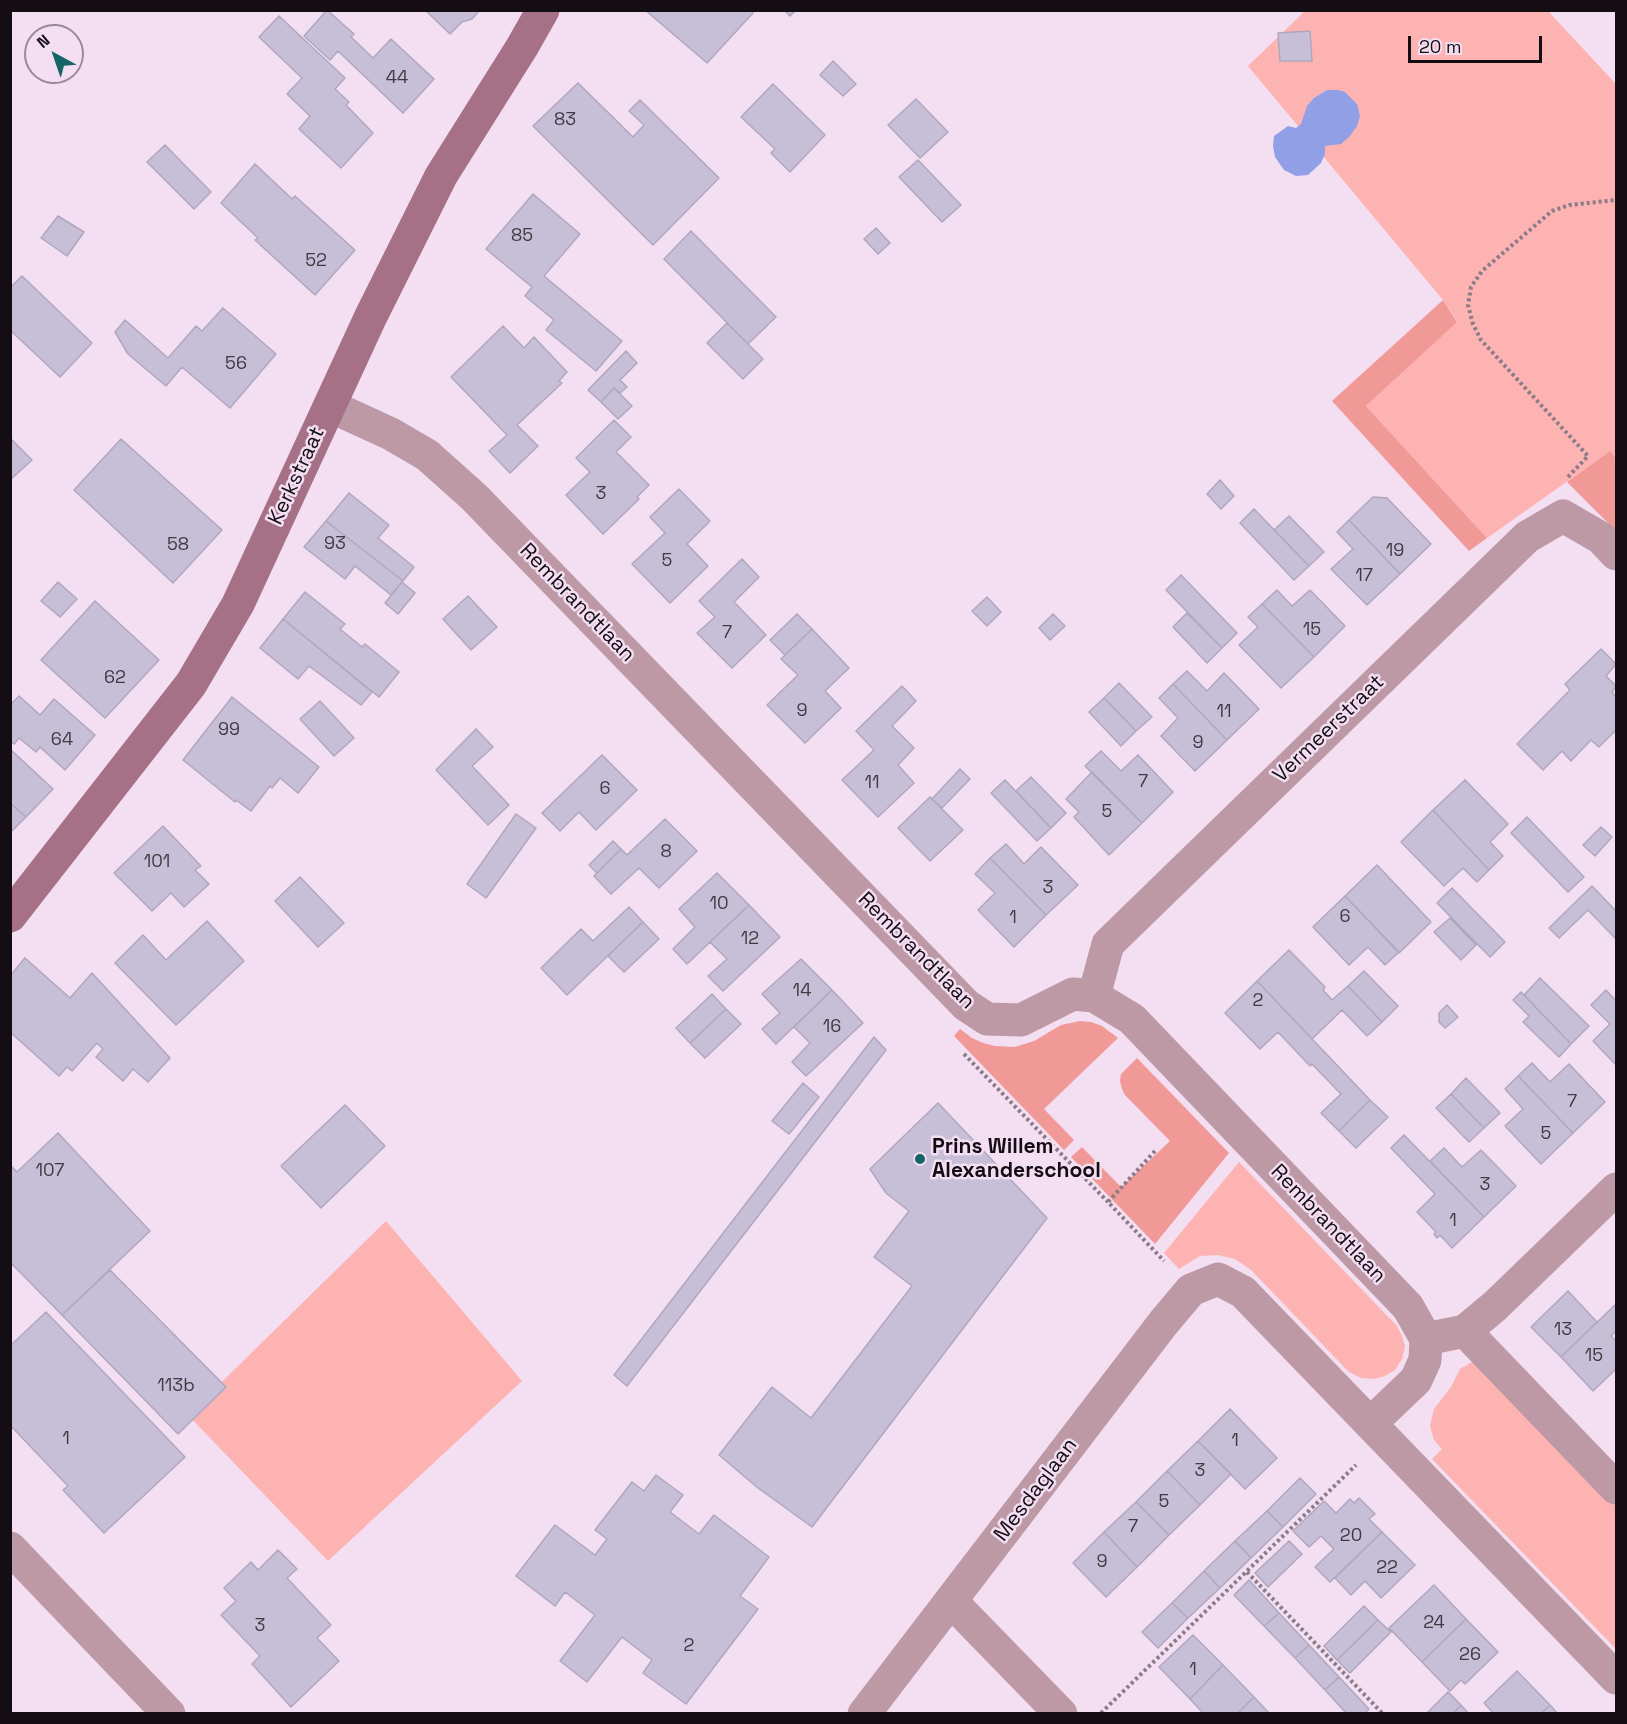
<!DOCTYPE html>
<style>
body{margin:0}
#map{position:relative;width:1627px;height:1724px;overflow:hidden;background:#f3def2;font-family:"Space Grotesk",sans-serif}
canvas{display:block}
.frame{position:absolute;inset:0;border:12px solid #140d14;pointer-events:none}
.north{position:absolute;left:24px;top:24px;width:60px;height:60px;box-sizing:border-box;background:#f3def2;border:2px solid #9a8a99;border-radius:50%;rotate:320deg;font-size:16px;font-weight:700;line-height:24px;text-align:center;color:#140d14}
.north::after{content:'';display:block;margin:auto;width:21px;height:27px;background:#166566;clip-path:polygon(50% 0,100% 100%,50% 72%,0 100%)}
.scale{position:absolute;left:1408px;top:36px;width:134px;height:27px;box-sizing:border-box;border:3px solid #140d14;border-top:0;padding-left:8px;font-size:18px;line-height:21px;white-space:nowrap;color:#140d14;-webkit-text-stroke:4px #f3def2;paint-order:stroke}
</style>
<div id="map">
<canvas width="1627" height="1724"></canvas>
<div class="frame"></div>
<div class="north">N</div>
<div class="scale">20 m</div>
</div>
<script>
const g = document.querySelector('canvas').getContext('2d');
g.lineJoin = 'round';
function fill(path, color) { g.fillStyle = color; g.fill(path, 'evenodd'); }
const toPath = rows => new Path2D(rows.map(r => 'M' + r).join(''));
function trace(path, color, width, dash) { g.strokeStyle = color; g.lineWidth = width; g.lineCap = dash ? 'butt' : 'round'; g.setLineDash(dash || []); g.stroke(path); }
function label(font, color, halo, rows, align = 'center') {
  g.font = font + ' "Space Grotesk",sans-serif'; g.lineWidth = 5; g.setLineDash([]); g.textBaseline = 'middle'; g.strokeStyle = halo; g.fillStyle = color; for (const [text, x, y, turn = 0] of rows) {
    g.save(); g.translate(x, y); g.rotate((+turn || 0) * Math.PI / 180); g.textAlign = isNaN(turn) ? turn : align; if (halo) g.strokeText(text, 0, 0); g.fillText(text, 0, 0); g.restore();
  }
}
fill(toPath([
 [1547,10,1616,84,1616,459,1609,452,1487,538,1366,406,1457,321,1443,300,1248,66,1305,11],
 [1239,1162,1397,1326,1402,1336,1405,1346,1402,1359,1395,1370,1385,1376,1375,1379,1361,1378,1349,1372,1251,1270,1235,1259,1218,1255,1200,1256,1179,1269,1164,1253],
 [386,1221,522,1381,328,1561,188,1415],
 [1477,1359,1616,1502,1616,1649,1432,1459,1442,1449,1434,1440,1430,1426,1434,1409,1451,1387,1460,1369]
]), '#fdb3b1');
fill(toPath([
 [1443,300,1457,322,1366,406,1487,538,1469,551,1332,401],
 [1610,451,1616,459,1616,531,1567,482],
 [1080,1021,1091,1022,1102,1026,1118,1038,1044,1109,1074,1140,1064,1150,954,1036,960,1029,972,1038,983,1043,995,1046,1015,1047,1034,1041,1061,1025],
 [1137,1058,1229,1153,1155,1244,1071,1157,1082,1147,1121,1187,1170,1141,1125,1095,1122,1089,1120,1081,1121,1074]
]), '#f19997');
fill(toPath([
 [1327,90,1338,90,1345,92,1357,104,1360,116,1357,126,1350,136,1341,144,1325,146,1325,154,1321,163,1308,175,1296,176,1284,170,1275,157,1273,146,1274,136,1288,126,1296,128,1301,124,1307,106,1314,98]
]), '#919fe7');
const building = toPath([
 [327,10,354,34,351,37,373,58,391,39,434,79,403,113,338,51,330,60,304,36,327,10],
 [425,10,480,10,472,19,462,22,450,34,425,10],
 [645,10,751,10,753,13,707,63,645,10],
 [784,10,796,10,790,16,784,10],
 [279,16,345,78,335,89,349,102,346,105,373,133,341,168,299,129,310,116,287,94,302,78,259,37,279,16],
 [1310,31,1312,61,1280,61,1278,33,1310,31],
 [833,61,856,84,843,96,820,75,833,61],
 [578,83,633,137,644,125,629,111,640,100,719,178,653,245,533,126,578,83],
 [773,84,825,135,790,172,771,153,775,149,741,117,773,84],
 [916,99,948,132,920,158,888,125,916,99],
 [165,145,211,192,194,209,147,162,165,145],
 [918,160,961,205,942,222,899,177,918,160],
 [255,164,292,199,295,196,355,250,315,295,255,240,258,238,221,203,255,164],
 [533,194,580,234,544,276,622,341,596,371,546,330,554,320,525,296,532,287,486,249,533,194],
 [58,216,84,232,67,256,41,238,58,216],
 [876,228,890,243,878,254,864,239,876,228],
 [691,231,776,317,748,344,664,259,691,231],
 [22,276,92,343,60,377,10,330,10,288,22,276],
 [223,308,276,354,230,408,182,367,166,386,128,354,115,332,125,320,168,358,196,326,202,331,223,308],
 [727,323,763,359,743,379,707,343,727,323],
 [503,326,524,348,534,337,567,372,559,381,562,383,517,425,538,446,510,473,489,451,507,435,451,377,503,326],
 [626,351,637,363,620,380,627,387,620,393,614,388,601,402,588,390,626,351],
 [614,388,632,406,618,419,601,402,614,388],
 [614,420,631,437,616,452,649,485,637,497,639,499,603,534,566,495,590,472,576,458,614,420],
 [10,438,32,460,10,480,10,438],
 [121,439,222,530,173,583,74,490,121,439],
 [1220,480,1234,496,1221,509,1207,494,1220,480],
 [679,489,710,521,687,544,708,566,670,603,632,564,665,533,650,517,679,489],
 [349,493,389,525,378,538,414,567,403,581,326,521,349,493],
 [1373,497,1387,498,1431,544,1400,574,1349,520,1373,497],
 [1254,509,1309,566,1294,580,1240,523,1254,509],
 [1289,516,1324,552,1309,566,1274,530,1289,516],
 [1349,520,1400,574,1367,605,1331,569,1353,549,1337,532,1349,520],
 [326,521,403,581,391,595,355,566,345,579,304,547,326,521],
 [742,559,759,577,734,602,766,635,732,668,697,633,715,617,699,601,742,559],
 [1181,575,1237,633,1222,648,1166,590,1181,575],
 [58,582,77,599,60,617,41,601,58,582],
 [402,582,415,593,398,614,385,603,402,582],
 [1277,590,1292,606,1310,590,1345,626,1314,657,1262,604,1277,590],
 [305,592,345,624,340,629,362,647,365,644,399,672,379,697,283,619,305,592],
 [468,596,497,627,471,650,443,619,468,596],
 [987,597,1001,612,987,626,972,611,987,597],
 [95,601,159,660,105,718,41,660,95,601],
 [1262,604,1314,657,1281,688,1239,645,1258,627,1248,617,1262,604],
 [1187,613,1222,648,1207,663,1173,627,1187,613],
 [797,614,812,629,785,655,770,640,797,614],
 [1053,614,1065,626,1050,640,1039,628,1053,614],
 [283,619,372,692,361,705,309,666,298,679,260,648,283,619],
 [812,629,849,668,825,691,841,708,805,743,767,705,798,675,781,659,812,629],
 [1601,649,1616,664,1606,676,1616,686,1612,692,1616,697,1616,730,1599,747,1591,740,1571,761,1562,751,1543,770,1517,744,1570,690,1565,684,1601,649],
 [1187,671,1207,691,1224,673,1259,709,1227,740,1173,684,1187,671],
 [1119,683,1152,717,1136,731,1104,698,1119,683],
 [1173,684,1227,740,1195,771,1161,736,1178,718,1159,698,1173,684],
 [902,686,916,701,892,726,914,748,898,765,914,783,878,817,842,780,874,750,856,731,902,686],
 [19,696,40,715,54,699,95,735,65,770,40,747,36,752,19,738,14,744,10,741,10,705,19,696],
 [232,697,319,767,298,793,280,778,272,788,270,786,251,811,236,800,235,802,183,760,232,697],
 [1104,698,1136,731,1121,746,1089,712,1104,698],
 [320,701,354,738,334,756,300,719,320,701],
 [476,729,493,747,472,766,509,805,488,825,436,770,476,729],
 [10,749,53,789,26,817,10,803,10,749],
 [1101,751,1121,771,1138,755,1173,792,1142,823,1085,766,1101,751],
 [602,755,637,790,596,830,579,812,560,831,542,813,602,755],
 [960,769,970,779,942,808,932,799,960,769],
 [1092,772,1142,823,1109,855,1074,817,1079,812,1066,799,1092,772],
 [1031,777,1066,813,1051,828,1016,791,1031,777],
 [1005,780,1051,828,1037,841,991,793,1005,780],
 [1465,780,1508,824,1490,842,1503,856,1489,870,1433,810,1465,780],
 [930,797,963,830,930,861,898,828,930,797],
 [10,803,26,817,10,833,10,803],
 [1433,810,1489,870,1477,882,1463,868,1444,886,1401,842,1433,810],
 [516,814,536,828,486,898,467,884,516,814],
 [1527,817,1584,877,1568,892,1511,833,1527,817],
 [665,819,697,851,659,888,639,868,611,894,594,876,621,849,627,855,665,819],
 [163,826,201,866,195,870,209,884,184,907,171,893,152,911,114,873,163,826],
 [1601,827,1612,837,1595,856,1583,845,1601,827],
 [613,841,621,849,597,873,589,865,613,841],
 [1006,844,1024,864,1041,847,1078,885,1046,915,990,858,1006,844],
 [990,858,1046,915,1014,947,978,910,995,893,975,874,990,858],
 [1377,865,1431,922,1399,953,1345,896,1377,865],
 [717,873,749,905,687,964,673,949,695,927,679,909,717,873],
 [300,877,344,923,318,947,275,901,300,877],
 [1592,886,1616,911,1616,939,1588,910,1559,938,1549,928,1592,886],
 [1452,888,1505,942,1490,957,1437,903,1452,888],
 [1345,896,1399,952,1385,965,1368,947,1349,965,1313,927,1345,896],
 [749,905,780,937,723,991,708,976,727,959,710,942,749,905],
 [629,907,643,922,567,995,541,968,581,929,593,941,629,907],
 [1450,918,1476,945,1461,960,1434,932,1450,918],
 [207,921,244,961,176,1025,115,963,143,935,166,960,207,921],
 [643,922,659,939,624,972,608,956,643,922],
 [1289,950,1325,987,1323,990,1332,1000,1348,986,1382,1022,1367,1036,1342,1010,1312,1039,1257,981,1289,950],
 [25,958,70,998,92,973,170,1058,148,1082,133,1069,123,1081,96,1057,103,1049,97,1043,72,1071,67,1067,59,1076,10,1032,10,976,25,958],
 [801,959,832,990,776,1044,762,1029,780,1013,762,994,801,959],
 [1364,971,1398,1006,1382,1022,1348,986,1364,971],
 [1540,978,1589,1026,1571,1044,1524,995,1540,978],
 [1257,981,1370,1100,1339,1131,1321,1113,1341,1094,1312,1064,1310,1066,1278,1032,1260,1049,1225,1013,1257,981],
 [832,990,863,1023,806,1076,792,1062,810,1043,794,1027,832,990],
 [1606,990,1616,1001,1616,1065,1593,1041,1610,1024,1591,1005,1606,990],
 [1521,992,1571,1044,1559,1057,1523,1022,1529,1016,1513,1000,1521,992],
 [712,994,726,1009,690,1043,676,1028,712,994],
 [1447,1005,1458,1017,1445,1028,1439,1022,1439,1013,1447,1005],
 [726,1009,741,1024,705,1058,690,1043,726,1009],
 [874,1037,886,1050,627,1386,614,1375,874,1037],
 [1532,1063,1550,1082,1569,1064,1605,1102,1573,1133,1518,1076,1532,1063],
 [1518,1076,1573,1133,1541,1164,1505,1126,1523,1109,1505,1089,1518,1076],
 [1466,1078,1500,1113,1484,1128,1451,1094,1466,1078],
 [803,1083,819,1097,789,1134,772,1121,803,1083],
 [1451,1094,1484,1128,1469,1142,1436,1108,1451,1094],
 [1370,1100,1388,1117,1356,1148,1339,1131,1370,1100],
 [938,1103,1047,1218,812,1527,758,1488,719,1455,772,1387,811,1418,912,1286,874,1257,909,1211,886,1193,870,1169,938,1103],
 [345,1105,385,1146,321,1208,281,1166,345,1105],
 [58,1133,150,1231,62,1315,10,1262,10,1165,17,1172,58,1133],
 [1404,1135,1484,1217,1452,1248,1440,1235,1437,1238,1434,1234,1436,1232,1417,1212,1435,1194,1391,1148,1404,1135],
 [1444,1148,1462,1167,1481,1150,1516,1186,1484,1217,1430,1161,1444,1148],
 [110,1270,226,1387,178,1434,62,1315,110,1270],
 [1568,1291,1597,1322,1561,1357,1531,1327,1568,1291],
 [1616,1304,1616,1331,1611,1336,1616,1341,1616,1369,1593,1391,1561,1357,1616,1304],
 [46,1312,185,1457,104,1533,63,1490,68,1486,10,1425,10,1346,46,1312],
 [1230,1409,1277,1458,1245,1489,1198,1441,1230,1409],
 [1198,1441,1231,1474,1200,1505,1167,1471,1198,1441],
 [1167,1471,1200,1505,1169,1535,1136,1502,1167,1471],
 [656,1475,683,1495,670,1512,699,1534,714,1515,769,1557,740,1596,758,1609,686,1704,643,1673,652,1660,622,1637,587,1682,560,1661,595,1615,565,1592,555,1606,516,1576,555,1525,595,1555,607,1539,595,1530,632,1482,644,1491,656,1475],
 [1300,1478,1316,1494,1283,1527,1267,1511,1300,1478],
 [1359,1498,1375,1514,1369,1519,1382,1532,1330,1582,1315,1567,1334,1549,1321,1536,1309,1547,1293,1531,1324,1501,1336,1513,1350,1499,1354,1503,1359,1498],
 [1136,1502,1169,1535,1137,1567,1104,1532,1136,1502],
 [1267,1511,1283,1527,1251,1558,1235,1541,1267,1511],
 [1104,1532,1137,1567,1106,1597,1073,1563,1104,1532],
 [1382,1532,1415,1565,1381,1598,1365,1581,1351,1595,1335,1578,1382,1532],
 [1235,1541,1251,1558,1220,1588,1204,1571,1235,1541],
 [1289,1541,1302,1554,1268,1587,1255,1573,1289,1541],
 [278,1550,297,1569,287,1578,331,1625,317,1638,339,1661,291,1707,252,1664,260,1656,221,1615,236,1601,224,1588,251,1562,258,1570,278,1550],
 [1204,1571,1220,1588,1188,1618,1172,1603,1204,1571],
 [1249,1580,1279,1613,1264,1626,1234,1595,1249,1580],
 [1434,1585,1466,1619,1422,1662,1389,1628,1434,1585],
 [1172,1603,1188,1618,1158,1648,1142,1632,1172,1603],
 [1364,1606,1378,1620,1337,1660,1324,1646,1364,1606],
 [1279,1613,1309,1645,1295,1658,1264,1626,1279,1613],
 [1466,1619,1498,1652,1465,1684,1461,1680,1450,1691,1422,1662,1466,1619],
 [1378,1620,1391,1632,1350,1673,1337,1660,1378,1620],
 [1193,1635,1223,1665,1190,1699,1159,1667,1193,1635],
 [1309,1645,1339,1677,1325,1690,1295,1658,1309,1645],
 [1223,1665,1254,1697,1237,1714,1204,1714,1190,1699,1223,1665],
 [1517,1671,1550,1705,1541,1714,1494,1714,1484,1703,1517,1671],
 [1339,1677,1369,1709,1364,1714,1347,1714,1325,1690,1339,1677],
 [1448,1692,1461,1705,1453,1714,1426,1714,1448,1692],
 [1254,1697,1270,1714,1237,1714,1254,1697],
 [1461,1705,1469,1714,1453,1714,1461,1705],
 [1550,1705,1558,1714,1541,1714,1550,1705]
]);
fill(building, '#c7bfd7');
trace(building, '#afa7bf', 1.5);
trace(toPath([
 [1568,477,1588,456,1481,340,1473,324,1468,305,1471,287,1482,271,1552,211,1569,205,1616,200],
 [964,1054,1108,1202],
 [1155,1151,1108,1202,1164,1261],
 [1247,1572,1383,1714],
 [1101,1713,1356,1465]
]), '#897b88', 4, [3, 3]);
trace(toPath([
 [330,406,391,434,427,455,474,497,966,1005,987,1019,1021,1020,1073,994,1094,996,1132,1019,1408,1307,1426,1339,1465,1331,1616,1488],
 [1094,996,1108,944,1527,537,1563,516,1601,538,1616,554],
 [1465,1331,1495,1306,1616,1189],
 [1371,1423,1416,1380,1425,1360,1426,1339],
 [10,1548,169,1714],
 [951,1601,1061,1714],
 [864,1714,1164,1322,1191,1290,1218,1279,1243,1292,1616,1678]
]), '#bd98a5', 33);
trace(toPath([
 [10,916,191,684,238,604,371,316,441,176,522,47,543,10]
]), '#a67186', 33);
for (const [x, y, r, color] of [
 [920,1159,6,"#166566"]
]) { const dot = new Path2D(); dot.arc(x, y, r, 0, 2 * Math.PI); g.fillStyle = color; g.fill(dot); trace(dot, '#f3def2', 2); }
label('18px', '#413a45', null, [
 ["44",397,78],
 ["83",565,120],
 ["85",522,236],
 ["52",316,261],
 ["56",236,364],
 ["3",601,494],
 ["93",335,544],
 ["58",178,545],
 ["19",1395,551],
 ["5",667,561],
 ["17",1364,576],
 ["15",1312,630],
 ["7",727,633],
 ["62",115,678],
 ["9",802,711],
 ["11",1224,712],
 ["99",229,730],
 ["64",62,740],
 ["9",1198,743],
 ["7",1143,782],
 ["11",872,783],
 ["6",605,789],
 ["5",1107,812],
 ["8",666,852],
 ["101",157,862],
 ["3",1048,888],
 ["10",719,904],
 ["6",1345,917],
 ["1",1013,918],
 ["12",750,939],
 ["14",802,991],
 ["2",1258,1001],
 ["16",832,1027],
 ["7",1572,1102],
 ["5",1546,1134],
 ["107",50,1171],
 ["3",1485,1185],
 ["1",1453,1221],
 ["13",1563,1330],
 ["15",1594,1356],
 ["113b",176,1386],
 ["1",66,1439],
 ["1",1235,1441],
 ["3",1200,1471],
 ["5",1164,1502],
 ["7",1133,1527],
 ["20",1351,1536],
 ["9",1102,1562],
 ["22",1387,1568],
 ["24",1434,1623],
 ["3",260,1626],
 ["2",689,1646],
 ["26",1470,1655],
 ["1",1193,1670]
]);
label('21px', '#140d14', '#f3def2', [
 ["Kerkstraat",297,476,-65],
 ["Rembrandtlaan",577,603,46],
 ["Vermeerstraat",1329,729,-44],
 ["Rembrandtlaan",916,951,45],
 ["Rembrandtlaan",1328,1224,46],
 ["Mesdaglaan",1036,1490,-53]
]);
label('bold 21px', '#140d14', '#f3def2', [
 ["Prins Willem",932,1147],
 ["Alexanderschool",932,1171]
], 'left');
</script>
